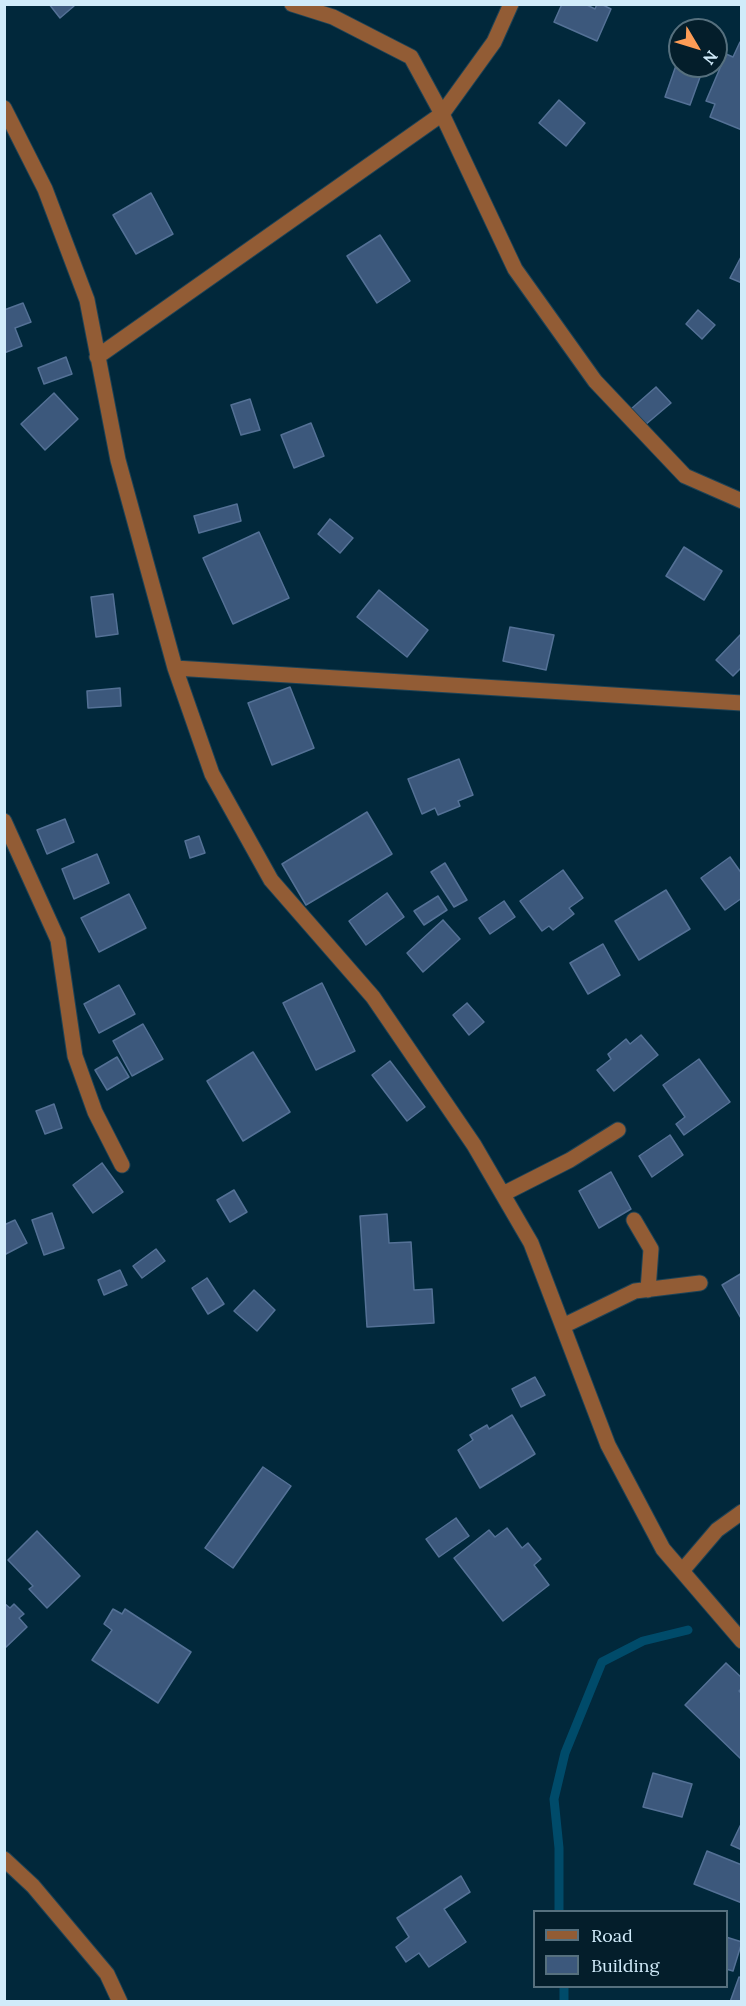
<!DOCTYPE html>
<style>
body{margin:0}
#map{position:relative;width:746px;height:2006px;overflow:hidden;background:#01283b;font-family:Lora,serif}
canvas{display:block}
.frame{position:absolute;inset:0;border:6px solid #d1ebfa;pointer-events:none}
.legend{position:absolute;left:533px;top:1910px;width:195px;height:78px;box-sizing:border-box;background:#041e2b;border:2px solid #56707e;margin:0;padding:8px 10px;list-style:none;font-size:18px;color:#d1ebfa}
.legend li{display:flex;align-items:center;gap:12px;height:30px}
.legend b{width:30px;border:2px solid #56707e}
.north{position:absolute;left:668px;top:18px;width:60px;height:60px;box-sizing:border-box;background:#041e2b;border:2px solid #56707e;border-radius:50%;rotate:128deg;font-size:16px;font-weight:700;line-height:24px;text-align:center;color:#d1ebfa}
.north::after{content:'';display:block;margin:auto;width:21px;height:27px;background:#fd9c56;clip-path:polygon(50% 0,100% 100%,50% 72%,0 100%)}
</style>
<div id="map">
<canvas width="746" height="2006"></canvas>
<div class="frame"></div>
<ul class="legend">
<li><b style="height:8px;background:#925c35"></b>Road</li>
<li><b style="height:16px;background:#3c587c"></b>Building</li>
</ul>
<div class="north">N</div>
</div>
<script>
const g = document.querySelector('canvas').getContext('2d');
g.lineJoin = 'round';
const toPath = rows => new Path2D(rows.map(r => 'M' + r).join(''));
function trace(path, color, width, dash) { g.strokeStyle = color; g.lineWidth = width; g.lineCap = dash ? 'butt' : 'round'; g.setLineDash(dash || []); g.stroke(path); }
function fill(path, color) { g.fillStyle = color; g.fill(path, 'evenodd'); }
trace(toPath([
 [559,1912,559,1848,554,1799,565,1753,602,1662,643,1641,688,1630],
 [564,1986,564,2002]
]), '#004b6a', 9);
const building = toPath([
 [49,4,73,4,74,6,60,18,49,4],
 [562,4,585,4,595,9,597,4,601,4,611,9,597,41,554,22,562,4],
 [740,42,742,43,742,130,710,117,715,104,706,101,726,54,733,57,740,42],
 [680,54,680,66,704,66,690,105,665,97,680,54],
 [559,100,585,123,566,146,539,123,559,100],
 [151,193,173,234,136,254,113,215,151,193],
 [380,235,410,281,377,303,347,256,380,235],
 [742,255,742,283,730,278,742,255],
 [23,303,31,322,15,328,22,346,4,353,4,310,23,303],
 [698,310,715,325,702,339,686,324,698,310],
 [66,357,72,374,44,384,38,368,66,357],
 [656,387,671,403,645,425,631,409,656,387],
 [54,393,78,419,45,450,21,424,54,393],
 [250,399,260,430,241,435,231,405,250,399],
 [311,423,324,456,294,468,281,435,311,423],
 [237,504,241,521,199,533,194,516,237,504],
 [330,519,353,538,340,553,318,534,330,519],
 [259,532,289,598,233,624,203,558,259,532],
 [684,547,722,571,704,600,666,576,684,547],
 [379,590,428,630,407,657,357,617,379,590],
 [113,594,118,634,96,637,91,597,113,594],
 [510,627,554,635,546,670,503,661,510,627],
 [742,633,742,667,733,676,716,660,742,633],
 [290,687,314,748,272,765,248,703,290,687],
 [120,688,121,706,88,708,87,691,120,688],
 [459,759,473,795,458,801,460,806,438,815,435,808,422,814,408,779,459,759],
 [367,812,392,854,306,905,282,864,367,812],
 [65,819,74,842,47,854,37,830,65,819],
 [199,836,205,853,190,858,185,841,199,836],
 [97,854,109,883,74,899,62,869,97,854],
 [730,857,742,874,742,898,725,910,701,878,730,857],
 [445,863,467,900,454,907,431,872,445,863],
 [563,870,583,898,569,908,574,914,553,930,549,926,542,931,520,901,563,870],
 [666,890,690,929,639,960,615,921,666,890],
 [387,893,404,917,366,945,349,921,387,893],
 [129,894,146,928,99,952,81,918,129,894],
 [438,896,447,910,424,925,414,911,438,896],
 [504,901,515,917,490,934,479,918,504,901],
 [443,920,460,939,423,972,407,953,443,920],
 [603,944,620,975,588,994,570,963,603,944],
 [322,983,355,1051,316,1070,283,1003,322,983],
 [119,985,135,1014,99,1033,84,1004,119,985],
 [467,1003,484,1022,469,1035,453,1015,467,1003],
 [143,1024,163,1059,132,1076,113,1041,143,1024],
 [641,1035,658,1055,614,1091,597,1070,611,1059,608,1054,626,1039,630,1044,641,1035],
 [253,1052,290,1112,243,1141,207,1081,253,1052],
 [117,1057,129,1077,107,1090,95,1070,117,1057],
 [699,1059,730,1102,684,1135,676,1124,685,1117,663,1085,699,1059],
 [390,1061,425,1107,407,1121,372,1075,390,1061],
 [54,1104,62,1128,45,1134,36,1111,54,1104],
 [670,1135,683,1155,652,1177,639,1156,670,1135],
 [102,1163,123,1192,93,1213,73,1185,102,1163],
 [611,1172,631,1209,599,1228,579,1191,611,1172],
 [234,1190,247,1212,230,1222,217,1200,234,1190],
 [52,1213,64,1248,44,1255,32,1220,52,1213],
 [387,1214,389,1243,411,1242,414,1290,432,1289,434,1323,367,1327,360,1216,387,1214],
 [15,1220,27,1243,4,1255,4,1225,15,1220],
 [156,1249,165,1261,142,1278,133,1266,156,1249],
 [120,1270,127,1285,104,1295,98,1280,120,1270],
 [742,1273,742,1320,722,1285,742,1273],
 [207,1278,224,1304,208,1314,192,1288,207,1278],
 [254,1290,275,1310,257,1331,234,1311,254,1290],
 [535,1377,545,1395,521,1407,512,1389,535,1377],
 [512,1415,535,1454,480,1488,458,1450,473,1440,470,1435,487,1425,489,1429,512,1415],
 [263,1467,291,1486,233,1568,205,1548,263,1467],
 [456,1518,469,1536,439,1557,426,1539,456,1518],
 [507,1528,522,1548,528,1543,541,1559,534,1565,549,1585,503,1621,454,1558,489,1530,495,1537,507,1528],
 [37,1531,80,1576,47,1608,29,1589,33,1586,8,1560,37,1531],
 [4,1603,10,1608,14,1604,24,1614,19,1618,27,1627,4,1649,4,1603],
 [113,1609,122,1614,125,1609,191,1652,158,1703,92,1660,112,1630,104,1624,113,1609],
 [726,1663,742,1678,742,1688,739,1691,742,1694,741,1759,685,1705,726,1663],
 [653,1773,692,1784,682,1817,643,1807,653,1773],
 [742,1822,742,1850,731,1845,742,1822],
 [707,1851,742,1865,742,1903,694,1884,707,1851],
 [461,1876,470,1892,444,1909,466,1942,429,1967,419,1953,406,1962,396,1947,409,1937,397,1918,461,1876],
 [726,1937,742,1942,733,1971,726,1969,726,1937],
 [739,1977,742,1978,742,2002,730,2002,739,1977]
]);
fill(building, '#3c587c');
trace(building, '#547196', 1.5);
const street = toPath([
 [292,4,333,17,411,57,442,114,515,269,595,381,685,476,742,501],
 [4,108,45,189,87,300,118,460,175,668,212,774,271,880,373,997,474,1145,531,1243,608,1445,663,1549,742,1641],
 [97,357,442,114,494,42,511,4],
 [175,668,742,703],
 [4,821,58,940,75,1056,95,1112,122,1165],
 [503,1194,570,1160,618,1130],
 [634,1220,651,1249,648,1290],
 [563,1326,635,1291,700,1283],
 [682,1571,717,1530,742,1512],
 [4,1859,33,1886,107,1974,120,2002]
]);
trace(street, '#1e4356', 17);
trace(street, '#925c35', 15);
</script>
